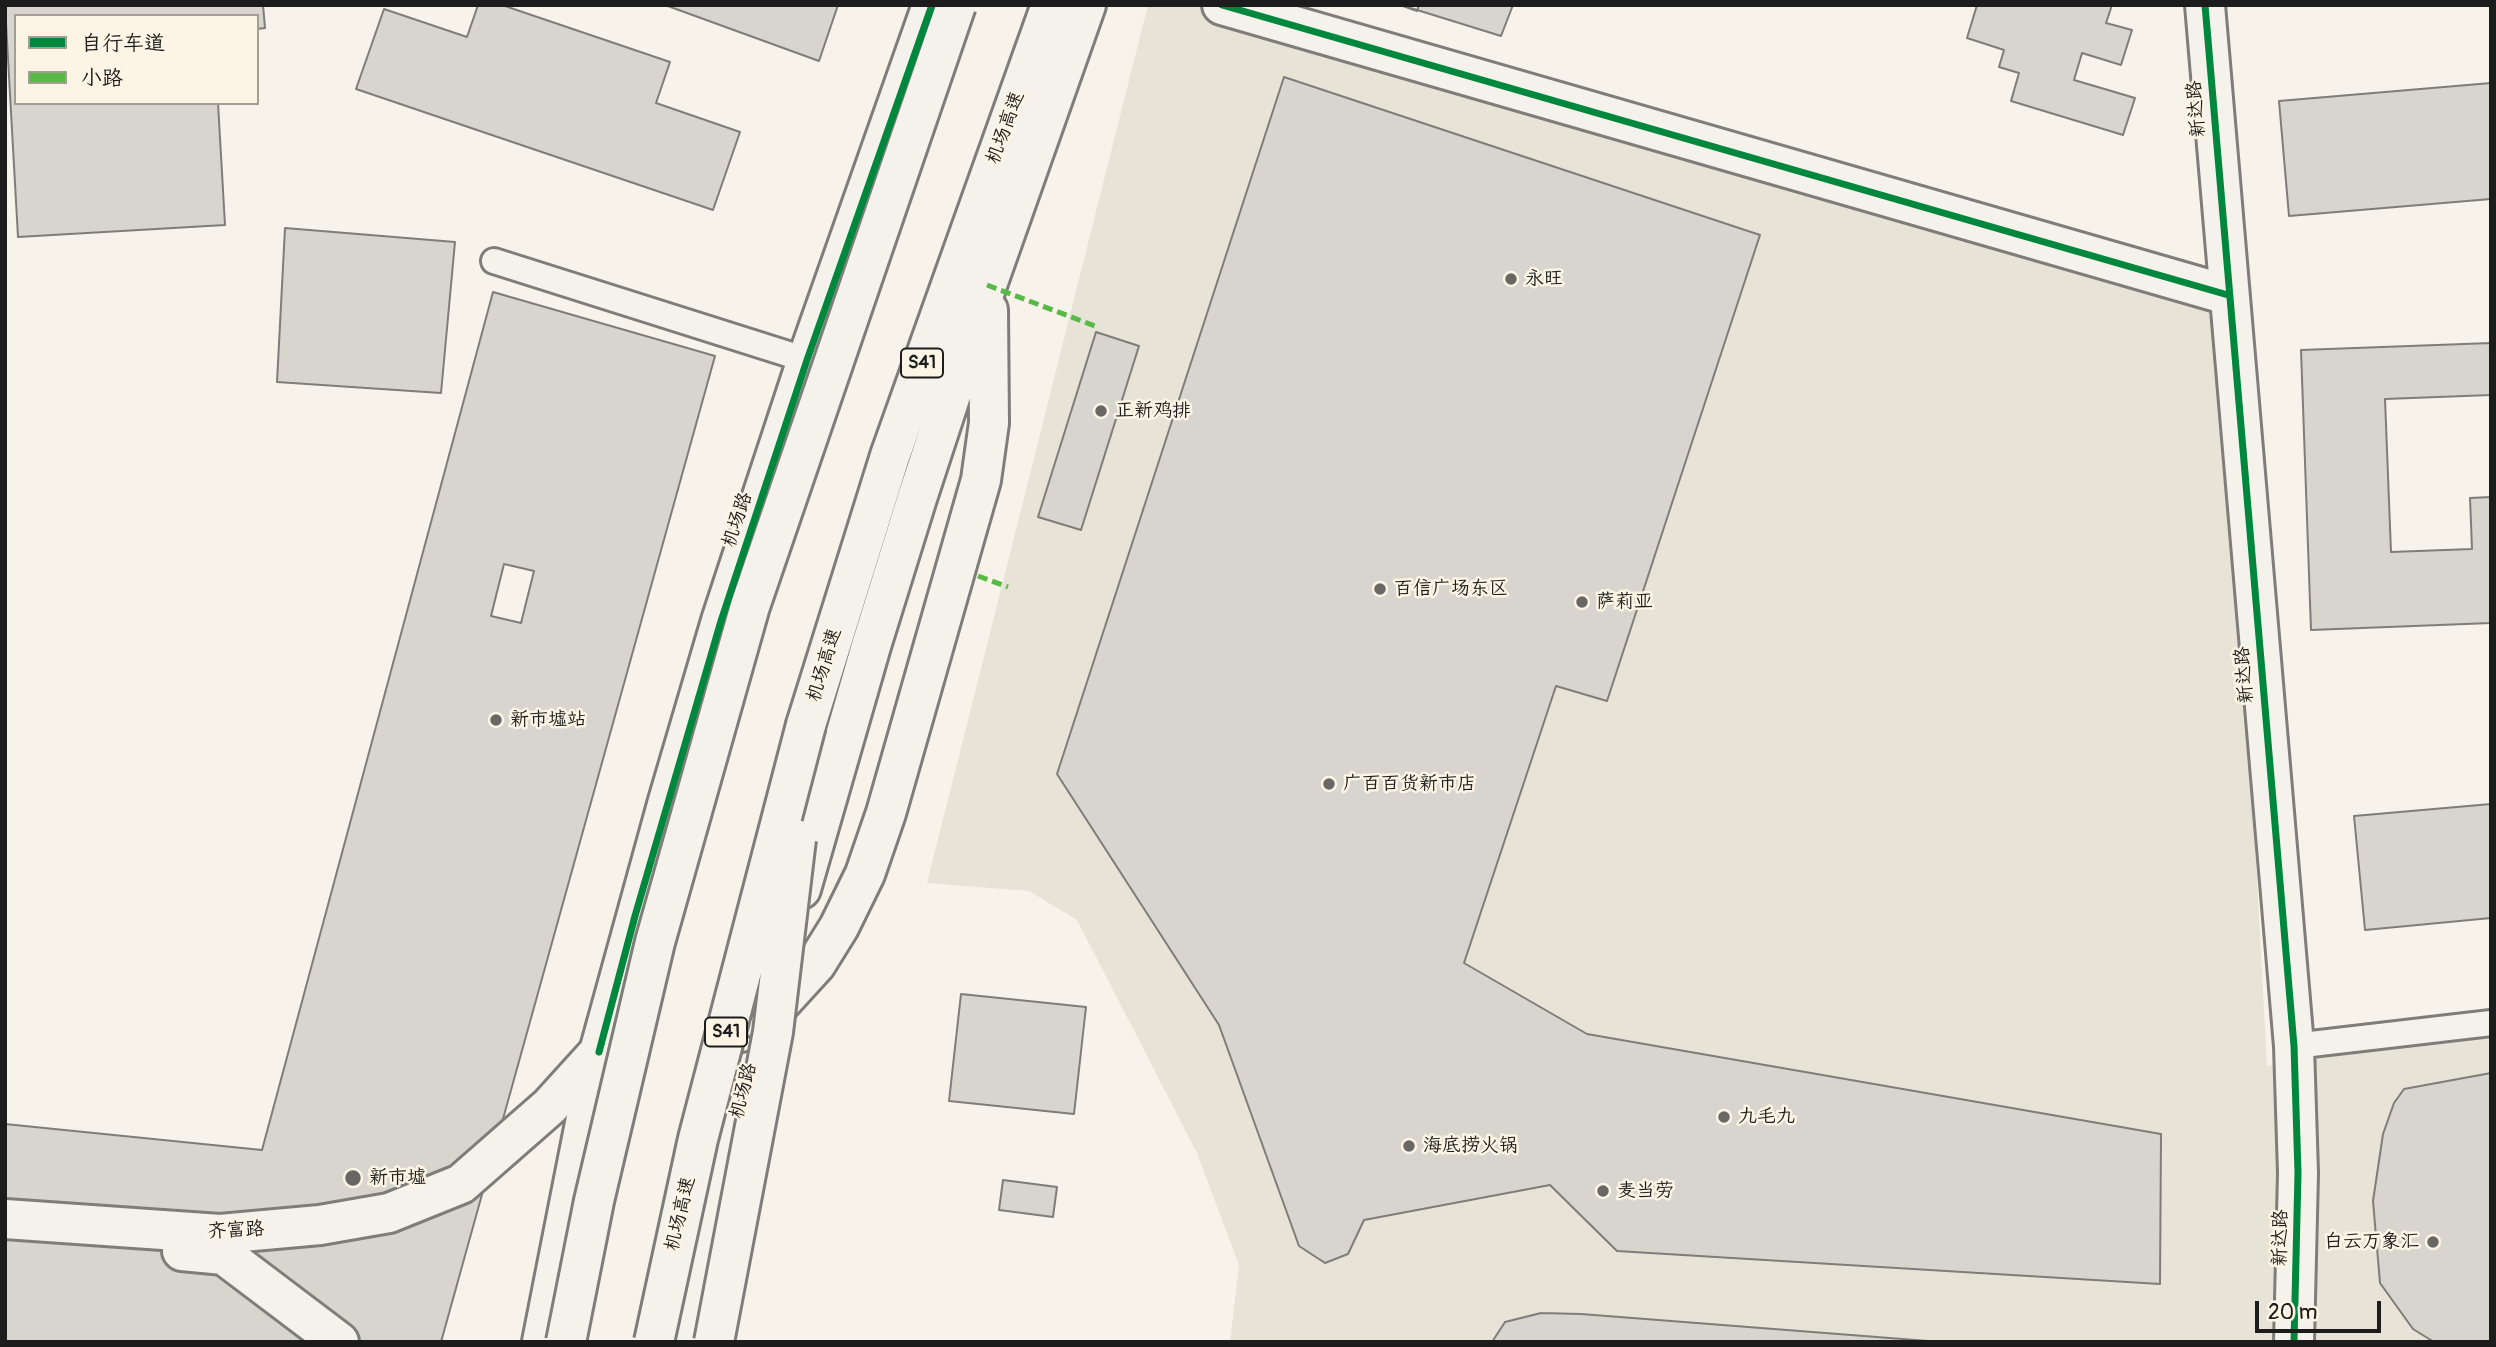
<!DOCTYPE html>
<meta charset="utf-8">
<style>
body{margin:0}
#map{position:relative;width:2496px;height:1347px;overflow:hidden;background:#f7f3ea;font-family:Pangolin,"LXGW WenKai TC",sans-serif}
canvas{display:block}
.frame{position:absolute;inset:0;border:7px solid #1c1c1c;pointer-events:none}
.legend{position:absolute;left:14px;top:14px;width:245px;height:91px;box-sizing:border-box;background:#fcf5e5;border:2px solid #a29e95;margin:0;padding:9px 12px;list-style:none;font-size:21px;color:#1c1c1c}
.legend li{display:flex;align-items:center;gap:14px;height:35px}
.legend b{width:35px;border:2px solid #a29e95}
.scale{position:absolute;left:2255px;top:1301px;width:126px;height:32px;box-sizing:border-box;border:4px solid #1c1c1c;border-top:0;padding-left:9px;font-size:21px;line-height:24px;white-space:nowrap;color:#1c1c1c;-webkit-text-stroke:5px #fcf5e5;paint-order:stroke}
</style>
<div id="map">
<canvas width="2496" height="1347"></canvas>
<div class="frame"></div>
<ul class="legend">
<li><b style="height:9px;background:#00873e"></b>自行车道</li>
<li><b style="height:9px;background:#58b947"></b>小路</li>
</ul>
<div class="scale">20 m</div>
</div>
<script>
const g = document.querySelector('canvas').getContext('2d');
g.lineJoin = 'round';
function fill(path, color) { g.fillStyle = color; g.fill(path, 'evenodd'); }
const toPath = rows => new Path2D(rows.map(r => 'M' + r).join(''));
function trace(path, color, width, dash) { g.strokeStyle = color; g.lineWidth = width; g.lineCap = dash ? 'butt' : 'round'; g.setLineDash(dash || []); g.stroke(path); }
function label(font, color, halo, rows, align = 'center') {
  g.font = font + ' Pangolin,"LXGW WenKai TC",sans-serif'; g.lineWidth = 5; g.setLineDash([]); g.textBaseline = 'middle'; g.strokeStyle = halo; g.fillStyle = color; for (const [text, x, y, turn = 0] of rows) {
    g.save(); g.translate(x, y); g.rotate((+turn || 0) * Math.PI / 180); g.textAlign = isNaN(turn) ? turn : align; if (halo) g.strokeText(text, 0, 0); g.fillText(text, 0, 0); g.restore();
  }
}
fill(toPath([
 [1148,5,1203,5,2226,303,2267,1066,2491,1033,2491,1342,1230,1342,1239,1265,1197,1153,1077,920,1029,891,927,883]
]), '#e8e3d7');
const building = toPath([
 [5,5,263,5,265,28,257,29,257,16,16,16,16,103,218,103,225,225,18,237,5,5],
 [478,5,502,5,670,62,656,103,740,132,713,210,356,89,384,9,467,37,478,5],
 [665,5,838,5,819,61,665,5],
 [1400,5,1419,5,1417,11,1400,5],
 [1401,5,1513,5,1501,36,1401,5],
 [1977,5,2112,5,2106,23,2132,30,2121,65,2082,53,2074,80,2135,98,2123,135,2011,101,2019,73,1999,67,2004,50,1967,38,1977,5],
 [1284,77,1760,235,1607,701,1556,686,1464,963,1587,1034,2161,1134,2160,1284,1617,1251,1550,1185,1364,1220,1348,1254,1325,1263,1299,1246,1219,1025,1057,774,1284,77],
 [2491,83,2491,199,2289,216,2279,101,2491,83],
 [285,228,455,242,441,393,277,382,285,228],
 [493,292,715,356,441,1342,5,1342,5,1124,262,1150,493,292],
 [1096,332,1139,346,1081,530,1038,517,1096,332],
 [2491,343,2491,395,2385,399,2391,552,2472,549,2470,498,2491,497,2491,623,2311,630,2301,350,2491,343],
 [504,564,534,571,521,623,491,616,504,564],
 [2491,804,2491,918,2365,930,2354,816,2491,804],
 [961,994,1086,1007,1074,1114,949,1101,961,994],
 [2491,1073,2491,1342,2434,1342,2413,1329,2380,1283,2373,1201,2383,1134,2394,1103,2404,1089,2491,1073],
 [1003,1180,1057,1187,1053,1217,999,1210,1003,1180],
 [1541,1313,1581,1314,1941,1342,1492,1342,1505,1322,1541,1313]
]);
fill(building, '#d8d5cf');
trace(building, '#7f7d79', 2);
const service = toPath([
 [494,261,807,360],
 [2294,1046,2491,1023]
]);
const minor = toPath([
 [1222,5,2228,295],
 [2205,5,2294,1046,2298,1173,2294,1342]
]);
const secondary = toPath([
 [5,1219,220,1234,320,1225,389,1213,461,1184,550,1106,599,1052],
 [182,1251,224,1255,339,1342]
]);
const trunk = toPath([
 [801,889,871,646,917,498,987,285,1086,5],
 [763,1022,816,964,839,927,865,874,886,813,981,480,989,423,988,310],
 [542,1342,599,1052,668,801,721,621,807,360,932,5],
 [686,1342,749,1072]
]);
const motorway = toPath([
 [806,725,890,456,1051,5]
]);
trace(service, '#7f7d79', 30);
trace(minor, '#7f7d79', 44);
trace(secondary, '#7f7d79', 44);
trace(trunk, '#7f7d79', 44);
trace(motorway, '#7f7d79', 44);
trace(service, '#f5f2ec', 24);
trace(minor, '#f5f2ec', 38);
trace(secondary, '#f5f2ec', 38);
trace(trunk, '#f5f2ec', 38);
trace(motorway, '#f5f2ec', 38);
const motorwayBridge = toPath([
 [566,1342,594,1201,655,942,750,606,956,5],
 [654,1342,698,1139,806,725],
 [714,1342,773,1032,796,839]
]);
trace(motorwayBridge, '#7f7d79', 44, []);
trace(motorwayBridge, '#f5f2ec', 38);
trace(toPath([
 [987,285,1095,326],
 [978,576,1008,587]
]), '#58b947', 5, [10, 5]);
trace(toPath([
 [1222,5,2228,295],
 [2205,5,2294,1046,2298,1173,2294,1342],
 [599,1052,635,916,721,621,807,360,932,5]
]), '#00873e', 7);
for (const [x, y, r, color] of [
 [1511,279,7,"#696764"],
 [1101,411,7,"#696764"],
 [1380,589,7,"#696764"],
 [1582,602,7,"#696764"],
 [496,720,7,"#696764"],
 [1329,784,7,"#696764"],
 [1724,1117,7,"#696764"],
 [1409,1146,7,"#696764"],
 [353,1178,9,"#696764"],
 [1603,1191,7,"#696764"],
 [2433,1242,7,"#696764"]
]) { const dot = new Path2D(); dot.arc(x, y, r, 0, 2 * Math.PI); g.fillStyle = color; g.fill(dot); trace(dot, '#fcf5e5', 2.5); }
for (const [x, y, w] of [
 [922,363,42],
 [726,1032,42]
]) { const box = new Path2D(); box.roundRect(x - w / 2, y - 14.5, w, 29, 5); g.fillStyle = '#fcf5e5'; g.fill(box); trace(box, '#1c1c1c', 2); }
label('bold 18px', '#1c1c1c', null, [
 ["S41",922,363],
 ["S41",726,1032]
]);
label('19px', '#1c1c1c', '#fcf5e5', [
 ["新达路",2197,109,-95],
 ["机场高速",1006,128,-70],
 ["机场路",738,520,-72],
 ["机场高速",825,665,-73],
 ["新达路",2245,675,-95],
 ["机场路",744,1091,-76],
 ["机场高速",681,1214,-77],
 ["齐富路",236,1231,-3],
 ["新达路",2281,1238,-89]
]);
label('19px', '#1c1c1c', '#fcf5e5', [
 ["永旺",1525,279],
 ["正新鸡排",1115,411],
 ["百信广场东区",1394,589],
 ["萨莉亚",1596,602],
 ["新市墟站",510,720],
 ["广百百货新市店",1343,784],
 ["九毛九",1738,1117],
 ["海底捞火锅",1423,1146],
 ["新市墟",369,1178],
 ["麦当劳",1617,1191],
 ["白云万象汇",2419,1242,"right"]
], 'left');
</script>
